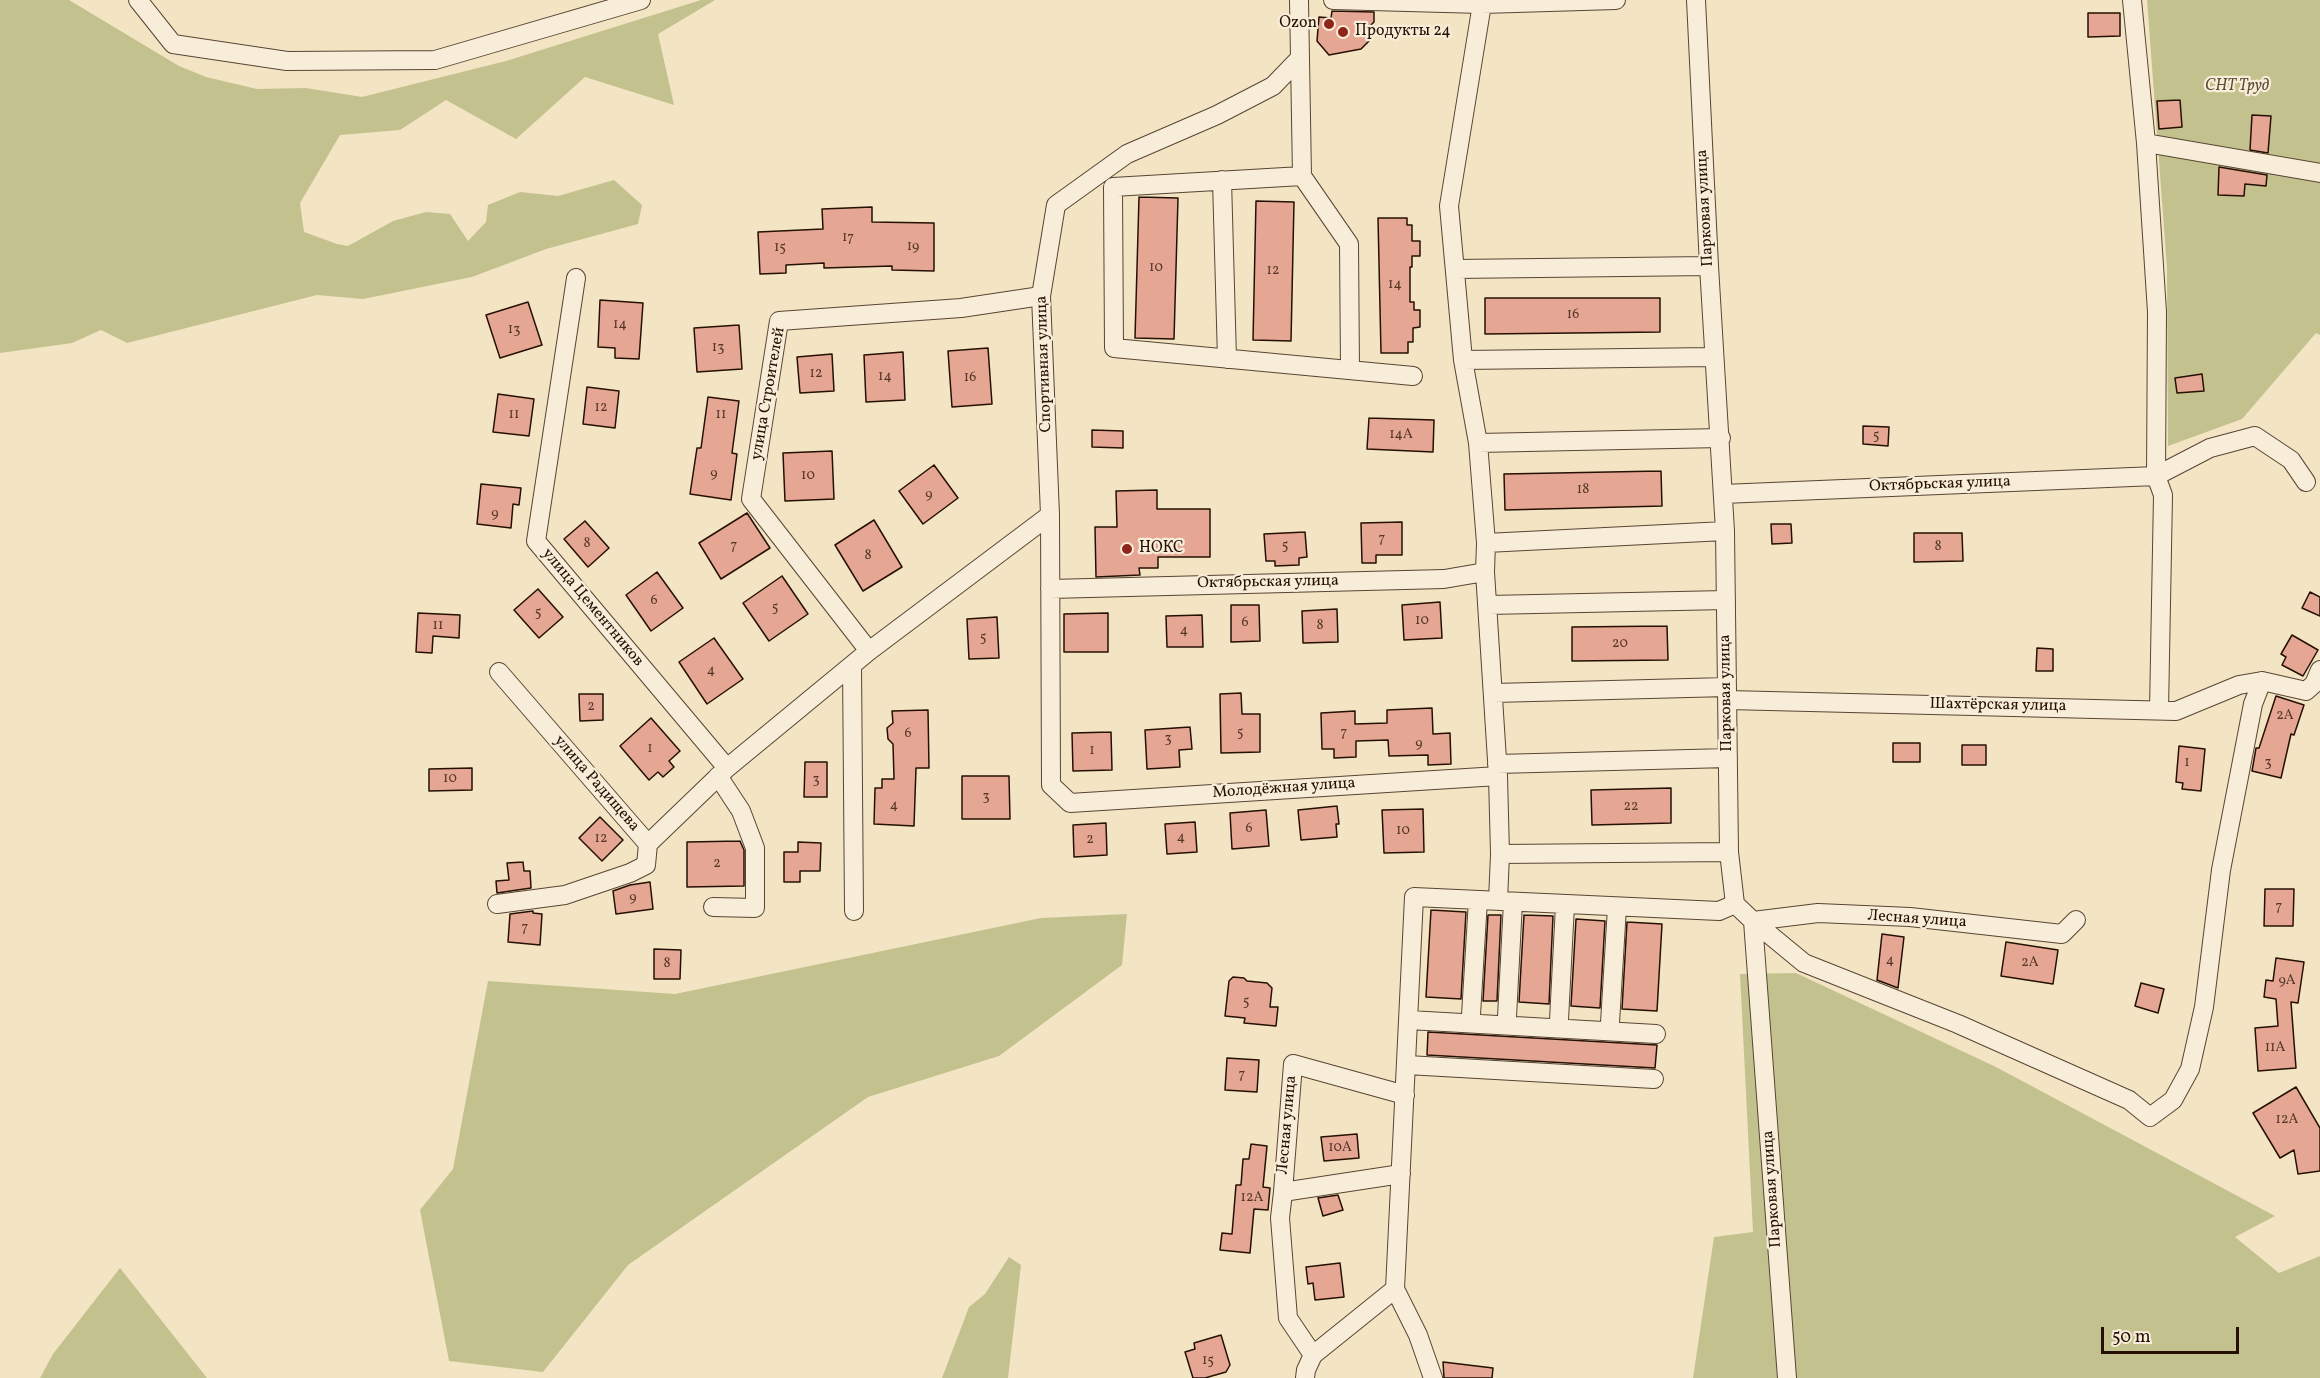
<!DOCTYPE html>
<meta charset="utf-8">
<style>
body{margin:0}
#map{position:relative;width:2320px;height:1378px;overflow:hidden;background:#f3e4c3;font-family:Vollkorn,serif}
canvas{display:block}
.scale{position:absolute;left:2101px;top:1327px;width:138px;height:27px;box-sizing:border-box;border:3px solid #251003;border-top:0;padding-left:8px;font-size:18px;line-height:21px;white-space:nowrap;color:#251003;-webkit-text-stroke:4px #f7edd8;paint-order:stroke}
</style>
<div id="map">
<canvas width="2320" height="1378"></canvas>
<div class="scale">50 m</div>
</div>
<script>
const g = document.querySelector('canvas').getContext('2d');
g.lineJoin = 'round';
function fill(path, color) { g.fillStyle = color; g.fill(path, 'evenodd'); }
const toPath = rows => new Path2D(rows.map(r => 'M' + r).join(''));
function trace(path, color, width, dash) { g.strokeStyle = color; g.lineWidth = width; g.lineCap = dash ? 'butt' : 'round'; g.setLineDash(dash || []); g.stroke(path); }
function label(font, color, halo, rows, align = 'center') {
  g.font = font + ' Vollkorn,serif'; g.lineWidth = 4.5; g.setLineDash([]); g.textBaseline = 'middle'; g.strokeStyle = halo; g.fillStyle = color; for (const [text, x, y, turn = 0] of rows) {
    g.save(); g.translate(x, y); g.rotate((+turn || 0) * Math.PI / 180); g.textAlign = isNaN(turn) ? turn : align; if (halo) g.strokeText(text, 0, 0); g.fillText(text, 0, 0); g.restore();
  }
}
fill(toPath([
 [0,0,69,0,179,66,206,77,257,89,306,88,362,97,506,61,701,0,715,0,658,34,674,105,585,77,516,139,446,100,400,130,340,135,300,203,304,232,337,244,348,246,393,221,426,212,450,214,468,241,486,222,488,205,520,192,558,196,614,180,642,205,638,224,546,249,472,277,363,299,317,295,127,343,101,330,72,343,0,353],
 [2147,0,2320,0,2320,335,2316,333,2242,419,2168,446,2167,268],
 [1127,914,1122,965,999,1056,868,1097,628,1265,543,1372,449,1361,420,1210,453,1169,488,981,675,994,1041,918],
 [1796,973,1996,1067,2275,1216,2235,1237,2279,1273,2320,1256,2320,1378,1693,1378,1714,1237,1753,1232,1740,974],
 [1009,1257,1021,1265,1008,1378,942,1378,969,1307,985,1294],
 [120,1268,207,1378,40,1378,53,1354]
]), '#c3c28e');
const building = toPath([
 [1332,11,1374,12,1374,22,1363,33,1371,39,1361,49,1329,55,1317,41,1319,17,1331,18,1332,11],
 [2088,13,2120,13,2120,36,2088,37,2088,13],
 [2180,100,2182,127,2159,129,2157,101,2180,100],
 [2252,115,2271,116,2268,153,2250,150,2252,115],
 [2219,167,2267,175,2266,186,2245,184,2244,196,2218,195,2219,167],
 [1139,197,1178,198,1174,339,1135,338,1139,197],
 [1256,201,1294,202,1291,341,1253,340,1256,201],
 [872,207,872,222,934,223,934,271,892,270,892,266,824,268,824,263,786,265,786,273,760,274,758,232,823,229,822,209,872,207],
 [1378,218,1407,218,1407,225,1412,225,1412,241,1420,241,1420,256,1412,256,1412,267,1410,267,1410,302,1414,302,1414,310,1420,310,1420,327,1413,328,1413,342,1408,342,1408,353,1381,353,1378,218],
 [1485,298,1660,298,1660,332,1485,334,1485,298],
 [600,300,643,303,639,359,615,358,615,348,598,347,600,300],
 [528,302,542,345,500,358,486,315,528,302],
 [739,325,742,369,697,372,694,328,739,325],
 [988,348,992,404,952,407,948,351,988,348],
 [903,352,905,400,866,402,864,355,903,352],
 [832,354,834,391,800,393,797,357,832,354],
 [2202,374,2204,391,2177,393,2175,378,2202,374],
 [587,387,619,391,615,428,583,424,587,387],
 [498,394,534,399,529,436,493,432,498,394],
 [708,397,739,401,732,453,737,454,731,500,690,494,697,448,701,448,708,397],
 [1369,418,1434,420,1433,452,1367,449,1369,418],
 [1863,426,1889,427,1888,446,1863,444,1863,426],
 [1092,430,1123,431,1123,448,1092,447,1092,430],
 [832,451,834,499,785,501,783,453,832,451],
 [934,465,958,498,923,524,899,491,934,465],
 [1661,471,1662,506,1505,510,1504,474,1661,471],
 [481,484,521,488,519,505,513,504,511,528,477,524,481,484],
 [1157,490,1157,509,1210,509,1210,557,1158,557,1158,568,1139,568,1140,575,1096,577,1095,527,1117,527,1116,491,1157,490],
 [747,513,770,548,721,579,699,543,747,513],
 [874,520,902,567,863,591,835,545,874,520],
 [585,521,609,548,588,567,564,539,585,521],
 [1402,522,1402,555,1376,555,1376,563,1362,563,1361,523,1402,522],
 [1771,524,1791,524,1792,543,1772,544,1771,524],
 [1305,532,1307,557,1299,558,1299,565,1275,566,1275,561,1266,561,1264,534,1305,532],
 [1914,533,1962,533,1963,561,1914,562,1914,533],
 [657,572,683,608,651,631,626,595,657,572],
 [782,576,808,614,769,641,743,603,782,576],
 [538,589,563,617,539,638,514,610,538,589],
 [2310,592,2320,597,2320,616,2302,608,2310,592],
 [1440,602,1442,638,1404,640,1402,605,1440,602],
 [1231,605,1259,605,1260,641,1231,642,1231,605],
 [1337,609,1338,642,1303,643,1302,611,1337,609],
 [418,613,460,615,459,638,433,636,432,653,416,652,418,613],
 [1108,613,1108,652,1064,652,1064,614,1108,613],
 [1202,615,1203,647,1167,647,1166,616,1202,615],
 [997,617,999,658,969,659,967,619,997,617],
 [1667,626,1668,660,1572,661,1572,627,1667,626],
 [2292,635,2318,650,2303,676,2282,665,2286,657,2281,654,2292,635],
 [714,638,743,679,707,704,679,662,714,638],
 [2037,648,2053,649,2053,671,2036,671,2037,648],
 [1241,693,1242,714,1260,714,1260,752,1221,753,1220,694,1241,693],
 [579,694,603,694,603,720,580,721,579,694],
 [2276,696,2304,705,2294,735,2291,734,2281,778,2252,771,2256,748,2259,748,2276,696],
 [1432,708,1433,734,1450,733,1451,764,1428,765,1428,755,1389,756,1388,740,1356,741,1356,757,1334,758,1334,749,1322,749,1321,713,1355,711,1355,724,1387,723,1387,710,1432,708],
 [928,710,929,768,916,768,914,826,874,824,875,788,882,788,882,779,894,779,893,744,888,739,887,728,893,723,892,711,928,710],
 [651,718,680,751,669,761,674,767,663,777,658,772,649,780,620,746,651,718],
 [1190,727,1192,749,1179,750,1180,767,1147,769,1145,730,1190,727],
 [1111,732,1112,770,1073,771,1072,733,1111,732],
 [1893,743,1920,743,1920,762,1893,762,1893,743],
 [1962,745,1986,745,1986,765,1962,765,1962,745],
 [2179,746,2205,749,2201,791,2182,789,2183,783,2176,782,2179,746],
 [805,762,827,762,827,797,804,797,805,762],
 [472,768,472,790,429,791,429,769,472,768],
 [962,776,1009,776,1010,819,962,819,962,776],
 [1671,788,1671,823,1592,825,1591,790,1671,788],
 [1337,806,1339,824,1336,824,1337,837,1301,840,1298,810,1337,806],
 [1423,809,1424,852,1384,853,1382,810,1423,809],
 [1266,810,1269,846,1232,849,1230,813,1266,810],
 [600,817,623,840,602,861,579,838,600,817],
 [1195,822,1197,852,1167,854,1165,824,1195,822],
 [1106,823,1107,855,1074,857,1073,825,1106,823],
 [740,841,744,850,744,886,687,887,687,842,740,841],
 [798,842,821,843,820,871,800,871,800,882,784,882,784,852,798,852,798,842],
 [523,862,524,871,530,871,531,888,497,893,496,881,509,880,507,863,523,862],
 [650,882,653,909,616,914,613,891,630,885,650,882],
 [2265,889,2294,889,2293,926,2264,926,2265,889],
 [1431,910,1466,912,1461,999,1426,997,1431,910],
 [533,911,533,913,542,914,540,945,508,942,510,914,533,911],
 [1488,915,1501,915,1497,1001,1483,1001,1488,915],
 [1524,915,1553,916,1549,1004,1519,1002,1524,915],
 [1576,919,1605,921,1600,1008,1571,1006,1576,919],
 [1627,922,1662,924,1657,1011,1622,1009,1627,922],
 [1882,934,1904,937,1898,988,1877,980,1882,934],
 [2006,942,2058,950,2053,984,2001,976,2006,942],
 [654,949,681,950,680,979,654,979,654,949],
 [2276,958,2304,962,2298,1003,2291,1002,2296,1068,2258,1071,2255,1028,2278,1026,2276,999,2264,997,2266,980,2273,981,2276,958],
 [1233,977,1244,978,1247,981,1267,983,1272,988,1270,1007,1278,1007,1276,1026,1244,1023,1245,1018,1225,1016,1229,981,1233,977],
 [2141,983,2164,989,2158,1013,2135,1006,2141,983],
 [1428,1032,1657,1045,1655,1068,1427,1055,1428,1032],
 [1227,1058,1259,1060,1257,1092,1225,1090,1227,1058],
 [2296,1087,2320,1128,2320,1171,2298,1174,2294,1150,2280,1158,2253,1113,2296,1087],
 [1357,1134,1359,1158,1324,1161,1321,1137,1357,1134],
 [1251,1144,1267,1146,1263,1187,1270,1188,1268,1210,1254,1209,1250,1253,1220,1250,1222,1233,1232,1234,1236,1185,1241,1185,1243,1159,1249,1159,1251,1144],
 [1338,1195,1343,1210,1323,1216,1318,1198,1338,1195],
 [1340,1263,1344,1297,1315,1300,1313,1283,1308,1284,1306,1267,1340,1263],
 [1221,1335,1230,1365,1226,1372,1205,1378,1193,1378,1185,1352,1195,1349,1194,1343,1221,1335],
 [1443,1362,1493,1368,1492,1378,1444,1378,1443,1362]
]);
fill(building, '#e5a794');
trace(building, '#251003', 1.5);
const minor = toPath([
 [138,0,173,44,287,61,435,60,641,0],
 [1299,0,1302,176,1113,187,1114,348,1413,376],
 [1333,0,1482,4,1616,0],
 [1696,0,1709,266,1725,531,1729,852,1735,904,1753,921,1787,1378],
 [2132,0,2146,143,2157,312,2156,476,2163,495,2159,710],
 [1482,4,1449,206,1463,360,1478,443,1486,543,1485,572,1498,776,1500,854,1498,901],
 [1300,58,1273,86,1217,115,1127,154,1056,205,1041,296,1050,515,1051,785,1070,803,1498,776],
 [2146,143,2320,173],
 [1302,176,1349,244,1350,370],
 [1222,180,1227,359],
 [1455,269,1709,266],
 [576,278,536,541,727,768],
 [1463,360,1714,357],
 [1478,443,1721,438],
 [1723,494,2156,476,2210,448,2255,436,2291,460,2306,482],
 [1486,543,1725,531],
 [1050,589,1444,579,1485,572],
 [1488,605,1726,600],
 [869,651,751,499,779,321,961,308,1041,296],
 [852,665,854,911],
 [2262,681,2306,691,2314,684,2320,670],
 [1494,693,1727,687],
 [1728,700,2176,711,2239,685,2262,681,2253,704,2221,870,2204,1007,2190,1069,2173,1100,2150,1117,2129,1100,1958,1024,1804,963,1753,921],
 [1497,764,1728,758],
 [648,844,727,768,869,651,1050,515],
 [1500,854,1729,852],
 [497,904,565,895,630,873,646,865,648,844,499,672],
 [713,907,755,908,755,848,741,811,718,776],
 [1753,921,1818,913,1910,917,2062,934,2076,920],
 [1471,1015,1478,900],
 [1507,1017,1513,902],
 [1409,1020,1656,1034],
 [1559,1020,1565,905],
 [1610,1023,1617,907],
 [1407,1065,1654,1079],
 [1283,1192,1293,1064,1405,1095],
 [1395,1289,1418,1335,1433,1378],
 [1313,1355,1288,1318,1280,1218,1283,1192,1401,1174],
 [1305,1378,1306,1370,1313,1355,1395,1289,1414,897,1719,911,1735,904]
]);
trace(minor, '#584533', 20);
trace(minor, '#f7edd8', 18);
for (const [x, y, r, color] of [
 [1329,24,6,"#8f2418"],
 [1343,32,6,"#8f2418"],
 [1127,549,6,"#8f2418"]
]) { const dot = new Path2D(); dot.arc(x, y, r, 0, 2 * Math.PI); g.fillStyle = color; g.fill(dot); trace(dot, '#f7edd8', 2); }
label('14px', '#553627', null, [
 ["17",848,238],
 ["19",913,247],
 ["15",780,248],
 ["10",1156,268],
 ["12",1273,271],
 ["14",1395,285],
 ["16",1573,315],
 ["14",620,325],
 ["13",514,330],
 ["13",718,348],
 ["12",816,374],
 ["14",885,377],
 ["16",970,378],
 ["12",601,408],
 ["11",514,415],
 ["11",721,415],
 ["14А",1401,435],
 ["5",1876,436],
 ["9",714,474],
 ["10",808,476],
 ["18",1583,490],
 ["9",929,495],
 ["9",495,514],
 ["7",1382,539],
 ["8",587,544],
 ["7",734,546],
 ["5",1285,546],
 ["8",1938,547],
 ["8",868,556],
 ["6",654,601],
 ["5",775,608],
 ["5",538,613],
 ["10",1422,621],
 ["6",1245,623],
 ["11",438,626],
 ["8",1320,626],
 ["4",1184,631],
 ["5",983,638],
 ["20",1620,644],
 ["4",711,671],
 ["2",591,707],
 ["2А",2285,716],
 ["5",1240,733],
 ["7",1344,733],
 ["6",908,734],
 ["3",1168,739],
 ["9",1419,744],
 ["1",650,749],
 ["1",1092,751],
 ["1",2187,763],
 ["3",2268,763],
 ["10",450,779],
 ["3",816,780],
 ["3",986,797],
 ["4",894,806],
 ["22",1631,807],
 ["6",1249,829],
 ["10",1403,831],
 ["4",1181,838],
 ["12",601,839],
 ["2",1090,840],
 ["2",717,864],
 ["9",633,898],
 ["7",2279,907],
 ["7",525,928],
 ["4",1890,961],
 ["2А",2030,963],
 ["8",667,964],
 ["9А",2287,981],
 ["5",1246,1002],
 ["11А",2275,1048],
 ["7",1242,1075],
 ["12А",2287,1120],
 ["10А",1340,1148],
 ["12А",1252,1198],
 ["15",1208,1361]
]);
label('16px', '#251003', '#f7edd8', [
 ["Ozon",1317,24,"right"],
 ["Продукты 24",1355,32],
 ["НОКС",1139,549]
], 'left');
label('italic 16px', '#5c4e34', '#f7edd8', [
 ["СНТ Труд",2237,87]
]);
label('16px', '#251003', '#f7edd8', [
 ["Парковая улица",1706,208,-93],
 ["Спортивная улица",1045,364,-92],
 ["улица Строителей",769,394,-80],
 ["Октябрьская улица",1940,485,-2],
 ["Октябрьская улица",1268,583,-1],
 ["улица Цементников",592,608,50],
 ["Парковая улица",1727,693,-91],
 ["Шахтёрская улица",1998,706,1],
 ["улица Радищева",596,784,49],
 ["Молодёжная улица",1284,789,-4],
 ["Лесная улица",1917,920,4],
 ["Лесная улица",1288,1125,-85],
 ["Парковая улица",1773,1189,-94]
]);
</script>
